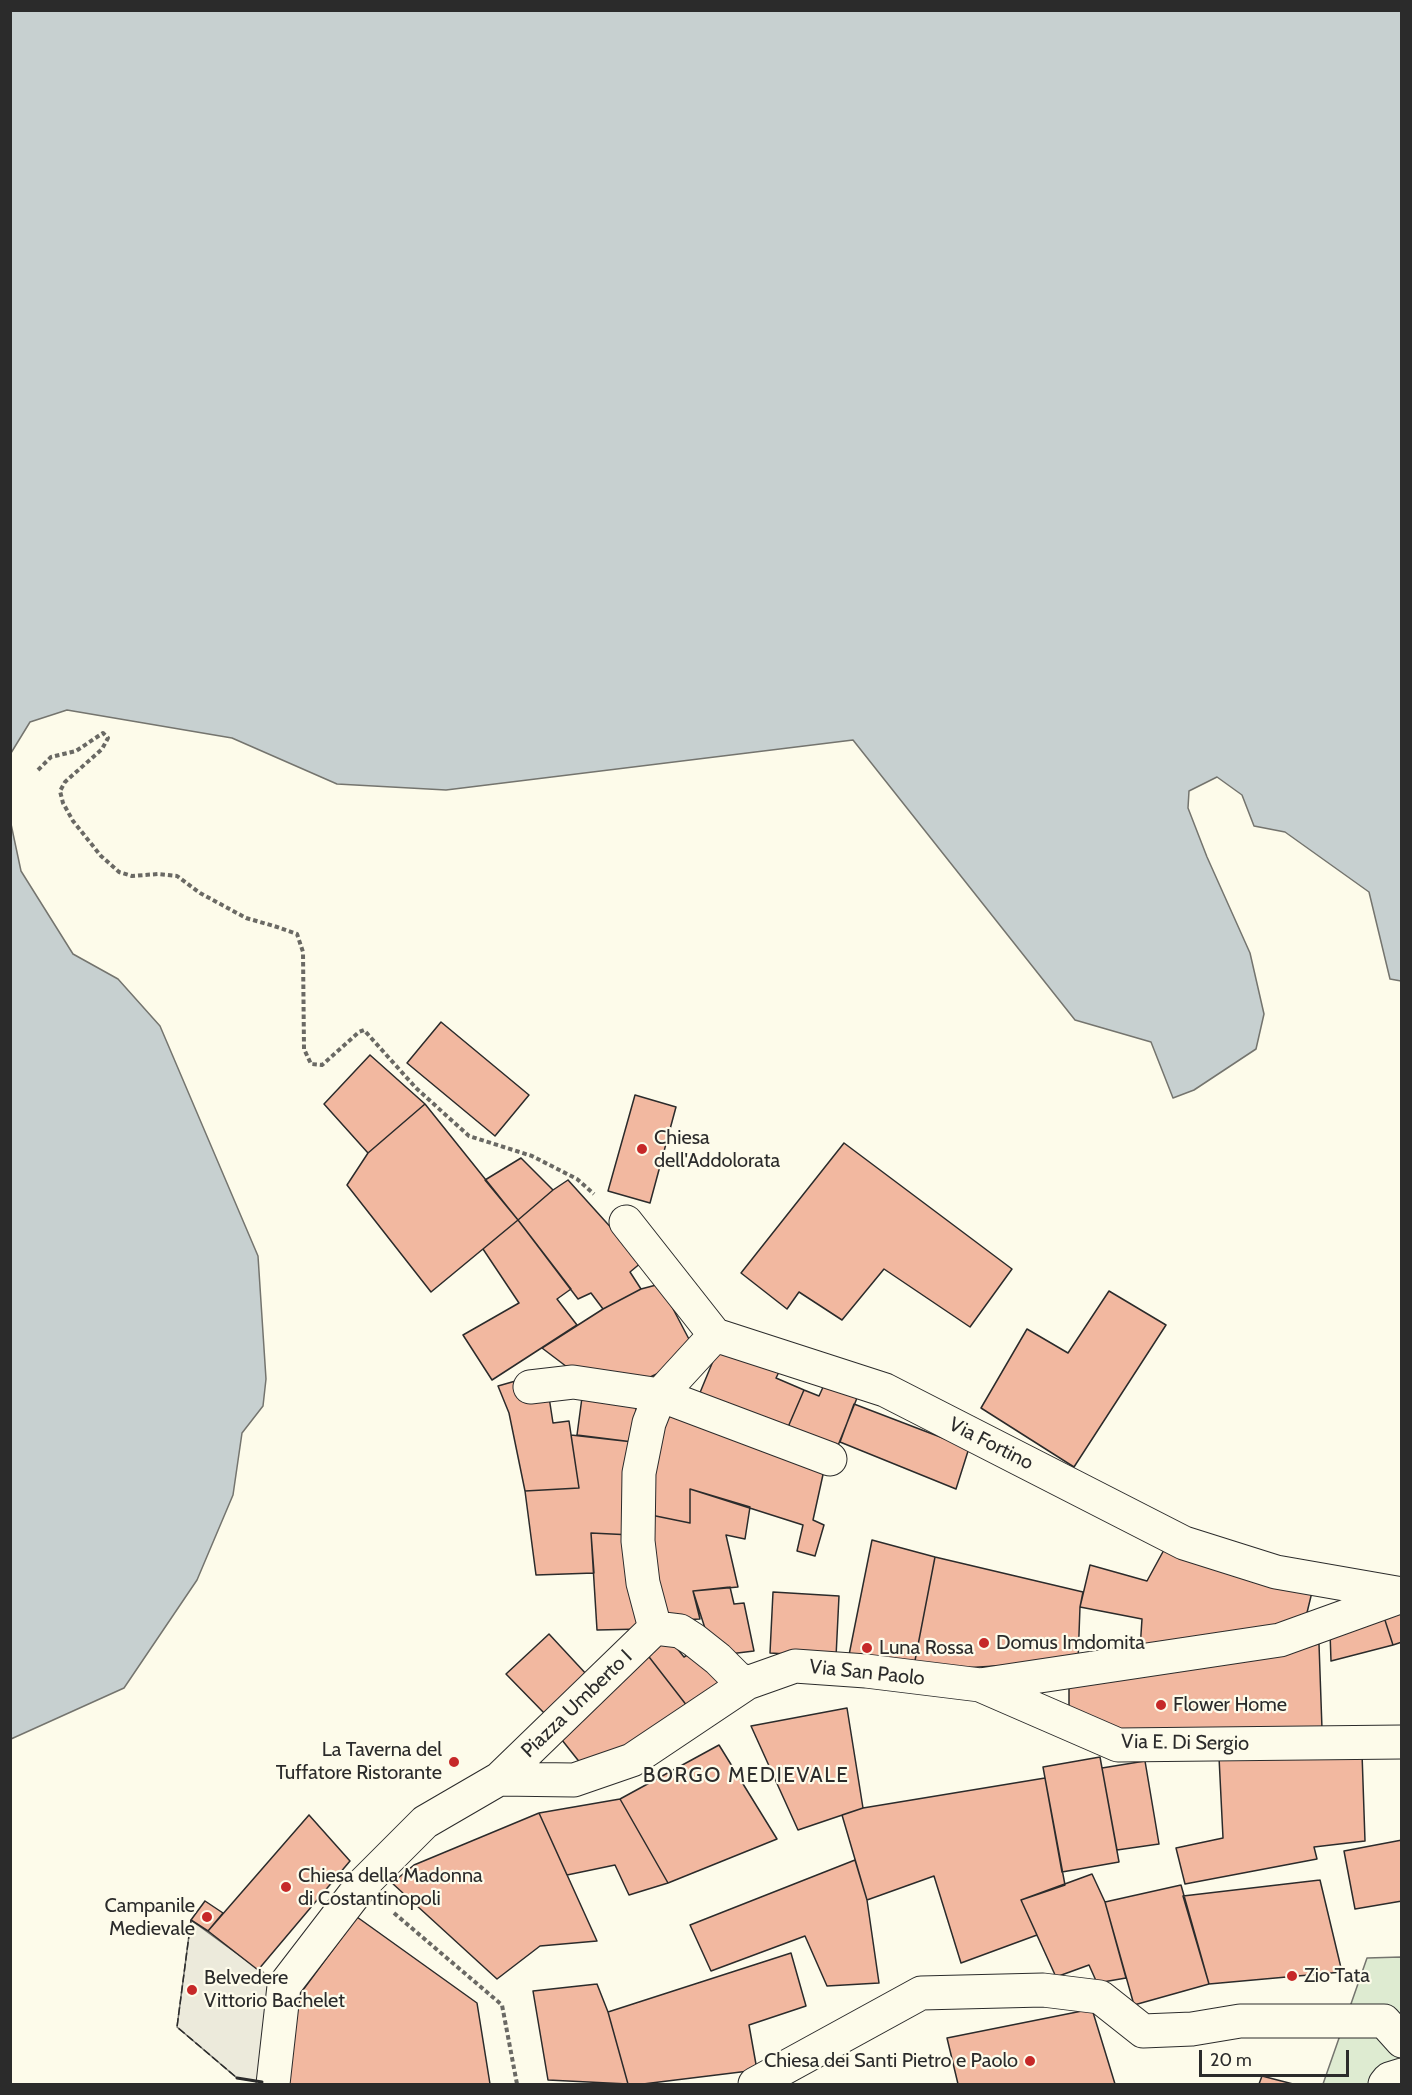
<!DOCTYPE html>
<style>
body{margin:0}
#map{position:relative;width:1412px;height:2095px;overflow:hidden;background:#fdfbea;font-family:Cabin,sans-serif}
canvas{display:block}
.frame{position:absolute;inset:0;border:12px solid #2b2b2b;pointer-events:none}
.scale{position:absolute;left:1199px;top:2050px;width:150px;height:27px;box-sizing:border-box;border:3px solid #2b2b2b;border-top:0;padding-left:8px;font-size:18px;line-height:21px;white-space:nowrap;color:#2b2b2b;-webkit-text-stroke:4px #fdfbea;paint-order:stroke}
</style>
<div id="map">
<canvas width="1412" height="2095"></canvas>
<div class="frame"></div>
<div class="scale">20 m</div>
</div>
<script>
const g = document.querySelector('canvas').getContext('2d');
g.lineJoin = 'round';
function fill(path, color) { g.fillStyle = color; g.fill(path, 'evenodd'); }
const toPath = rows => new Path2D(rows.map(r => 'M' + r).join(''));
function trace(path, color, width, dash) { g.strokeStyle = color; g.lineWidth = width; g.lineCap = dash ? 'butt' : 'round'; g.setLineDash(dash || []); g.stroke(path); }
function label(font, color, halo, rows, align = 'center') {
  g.font = font + ' Cabin,sans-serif'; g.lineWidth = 4.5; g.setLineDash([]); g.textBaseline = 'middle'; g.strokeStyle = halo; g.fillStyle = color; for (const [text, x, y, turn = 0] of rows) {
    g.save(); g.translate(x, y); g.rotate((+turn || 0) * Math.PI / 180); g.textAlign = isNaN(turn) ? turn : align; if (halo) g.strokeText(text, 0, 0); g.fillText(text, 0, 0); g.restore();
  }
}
const green = toPath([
 [1401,1957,1401,2084,1323,2084,1367,1958,1401,1957]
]);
fill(green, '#deebd1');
trace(green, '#74746e', 1.5);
const parking = toPath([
 [191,1920,258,1969,284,1986,266,2083,237,2078,177,2027,191,1920]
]);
fill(parking, '#eceadb');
trace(parking, '#74746e', 1.5);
const water = toPath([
 [11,10,1401,11,1401,981,1390,979,1369,892,1285,832,1254,826,1242,795,1217,777,1189,791,1188,808,1207,857,1250,953,1264,1014,1256,1049,1194,1090,1173,1098,1151,1042,1075,1020,853,740,446,790,337,784,232,738,67,710,30,722,11,753,11,10],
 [11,824,21,871,73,954,118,979,160,1026,258,1256,266,1379,263,1406,242,1433,233,1495,197,1580,124,1688,11,1739,11,824]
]);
fill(water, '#c7d0d0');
trace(water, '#74746e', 1.5);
const building = toPath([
 [441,1022,529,1095,495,1136,407,1063,441,1022],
 [370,1055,425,1104,368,1153,324,1104,370,1055],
 [635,1095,676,1107,650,1203,608,1191,635,1095],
 [425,1104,518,1220,431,1292,347,1185,368,1153,425,1104],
 [844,1143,1012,1269,970,1327,884,1269,842,1320,799,1292,787,1309,741,1273,844,1143],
 [521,1158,553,1190,518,1220,485,1180,521,1158],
 [568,1180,642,1262,630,1272,641,1289,603,1309,591,1293,578,1299,518,1220,553,1190,568,1180],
 [518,1220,571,1289,557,1299,577,1325,492,1380,463,1335,519,1303,483,1249,518,1220],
 [660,1284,691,1343,685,1361,648,1378,571,1370,542,1348,603,1309,641,1289,660,1284],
 [1109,1291,1166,1325,1074,1467,981,1408,1027,1329,1068,1353,1109,1291],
 [718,1349,783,1364,776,1378,804,1390,785,1434,699,1395,718,1349],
 [519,1380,549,1397,553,1423,569,1421,579,1488,525,1491,509,1413,498,1386,519,1380],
 [824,1385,857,1398,835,1453,785,1434,804,1390,819,1396,824,1385],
 [583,1390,637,1400,633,1442,577,1435,583,1390],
 [854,1404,969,1448,956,1489,840,1442,854,1404],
 [662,1409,824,1470,813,1520,824,1525,815,1556,797,1551,803,1525,690,1489,690,1523,646,1514,662,1409],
 [571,1435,633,1442,632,1535,591,1533,594,1573,536,1575,525,1491,579,1488,571,1435],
 [690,1489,750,1507,745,1539,726,1535,738,1587,693,1591,700,1619,660,1621,646,1514,690,1523,690,1489],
 [591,1533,632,1535,642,1629,597,1630,591,1533],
 [872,1540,935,1557,913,1671,848,1660,872,1540],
 [1165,1548,1312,1592,1304,1625,1140,1649,1142,1619,1080,1607,1090,1565,1147,1581,1165,1548],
 [935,1557,1083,1592,1080,1607,1078,1661,913,1671,935,1557],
 [730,1587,734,1604,744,1603,754,1651,721,1655,711,1647,693,1591,730,1587],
 [773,1592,839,1596,836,1657,770,1653,773,1592],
 [1402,1604,1402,1642,1393,1645,1382,1611,1402,1604],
 [1382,1611,1393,1645,1331,1661,1330,1632,1382,1611],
 [549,1634,588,1676,547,1716,506,1674,549,1634],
 [667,1636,684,1657,695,1650,727,1688,691,1711,646,1653,667,1636],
 [1319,1644,1322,1729,1120,1736,1069,1715,1069,1680,1319,1644],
 [646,1653,691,1711,585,1769,558,1735,646,1653],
 [847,1708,863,1808,798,1830,751,1726,847,1708],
 [719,1745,777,1839,668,1883,620,1799,719,1745],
 [1362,1753,1365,1841,1314,1847,1317,1859,1185,1884,1176,1848,1223,1838,1219,1757,1362,1753],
 [1100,1757,1119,1862,1062,1872,1043,1767,1100,1757],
 [1145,1761,1159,1844,1117,1850,1102,1768,1145,1761],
 [1045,1778,1065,1885,1021,1900,1037,1935,961,1963,934,1876,867,1900,842,1815,863,1808,1045,1778],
 [620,1799,668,1883,629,1895,615,1865,567,1875,539,1813,620,1799],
 [539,1813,597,1941,540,1946,497,1979,392,1883,414,1865,539,1813],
 [309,1815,350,1861,258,1970,208,1931,309,1815],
 [1402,1840,1402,1901,1355,1909,1344,1851,1402,1840],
 [855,1860,867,1900,879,1983,827,1986,805,1936,711,1971,690,1925,855,1860],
 [1092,1874,1105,1902,1126,1978,1097,1983,1089,1965,1056,1977,1021,1900,1092,1874],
 [1320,1880,1342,1972,1209,1984,1183,1896,1320,1880],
 [1181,1885,1209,1984,1134,2005,1105,1902,1181,1885],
 [205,1901,223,1913,208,1931,191,1920,205,1901],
 [357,1917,477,2003,490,2084,286,2084,300,1994,357,1917],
 [791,1953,806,2006,749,2025,757,2070,643,2084,628,2084,608,2012,791,1953],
 [597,1984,608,2012,628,2084,548,2080,533,1991,597,1984],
 [1092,2009,1115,2084,958,2084,947,2038,1092,2009],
 [1262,2076,1293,2084,1259,2084,1262,2076]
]);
fill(building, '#f2b8a0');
trace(building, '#2b2b2b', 1.5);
const street = toPath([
 [626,1222,715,1335,885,1390,1184,1543,1276,1572,1402,1594],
 [530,1387,573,1382,660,1395,830,1459],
 [655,1628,643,1583,638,1541,639,1473,649,1423,660,1395,715,1335],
 [655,1628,680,1631,694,1640,718,1659,737,1678,747,1683],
 [980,1685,1118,1745,1402,1742],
 [499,1779,655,1628],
 [273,2084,284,1986,360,1887,425,1822,499,1779,574,1780,632,1760,747,1683,795,1666,866,1671,980,1685,1280,1640,1402,1596],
 [755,2084,921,1993,1043,1990,1100,1997,1143,2031,1192,2029,1240,2021,1384,2021,1402,2041],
 [1385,2084,1389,2079,1402,2075]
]);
trace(street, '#2b2b2b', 35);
trace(toPath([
 [38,770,51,757,76,751,103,733,108,738,102,749,65,782,60,791,63,803,73,821,101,856,119,872,132,876,158,874,177,876,200,893,246,918,274,926,297,934,303,952,304,1049,311,1064,322,1065,359,1032,364,1030,416,1088,469,1136,532,1156,577,1179,594,1194],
 [394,1913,502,2005,517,2084]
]), '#6a6964', 4, [4.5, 3]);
trace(street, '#fdfbea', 33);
trace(toPath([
 [191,1920,177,2027,237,2078]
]), '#2b2b2b', 1.5, [8, 3]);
trace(toPath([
 [237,2078,262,2082]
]), '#2b2b2b', 3);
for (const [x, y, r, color] of [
 [642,1149,6,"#c62828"],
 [984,1643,6,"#c62828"],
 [867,1648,6,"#c62828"],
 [1161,1705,6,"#c62828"],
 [454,1762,6,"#c62828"],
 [286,1887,6,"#c62828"],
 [207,1917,6,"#c62828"],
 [1292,1976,6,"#c62828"],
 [192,1990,6,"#c62828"],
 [1030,2061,6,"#c62828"]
]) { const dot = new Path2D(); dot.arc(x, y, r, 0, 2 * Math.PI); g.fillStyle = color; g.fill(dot); trace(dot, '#fdfbea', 2); }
label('20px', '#2b2b2b', '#fdfbea', [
 ["Chiesa",654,1138],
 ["dell'Addolorata",654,1161],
 ["Domus Imdomita",996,1643],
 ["Luna Rossa",879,1648],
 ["Flower Home",1173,1705],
 ["La Taverna del",442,1750,"right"],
 ["Tuffatore Ristorante",442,1773,"right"],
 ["Chiesa della Madonna",298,1876],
 ["di Costantinopoli",298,1899],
 ["Campanile",195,1906,"right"],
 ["Medievale",195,1929,"right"],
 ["Zio Tata",1304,1976],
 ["Belvedere",204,1978],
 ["Vittorio Bachelet",204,2001],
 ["Chiesa dei Santi Pietro e Paolo",1018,2061,"right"]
], 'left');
label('20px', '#2b2b2b', '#fdfbea', [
 ["Via Fortino",991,1444,27],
 ["Via San Paolo",867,1673,6],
 ["Piazza Umberto I",577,1704,-44],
 ["Via E. Di Sergio",1185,1743,1]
]);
g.letterSpacing = '1.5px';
label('21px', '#2b2b2b', '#fdfbea', [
 ["BORGO MEDIEVALE",746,1776]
]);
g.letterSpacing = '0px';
</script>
